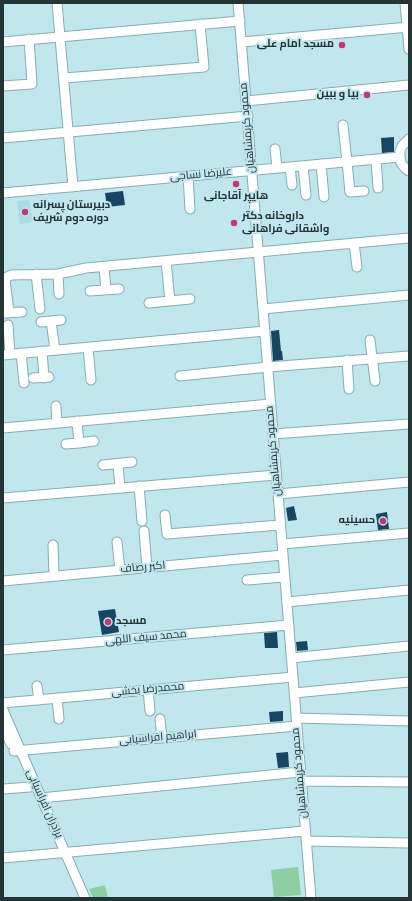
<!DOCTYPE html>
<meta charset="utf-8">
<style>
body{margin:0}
#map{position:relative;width:412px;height:901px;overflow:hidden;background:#c0e6ee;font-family:"Source Sans 3",sans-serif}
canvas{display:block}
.frame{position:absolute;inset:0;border:4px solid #243336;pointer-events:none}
</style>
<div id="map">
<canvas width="412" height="901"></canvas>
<div class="frame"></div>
</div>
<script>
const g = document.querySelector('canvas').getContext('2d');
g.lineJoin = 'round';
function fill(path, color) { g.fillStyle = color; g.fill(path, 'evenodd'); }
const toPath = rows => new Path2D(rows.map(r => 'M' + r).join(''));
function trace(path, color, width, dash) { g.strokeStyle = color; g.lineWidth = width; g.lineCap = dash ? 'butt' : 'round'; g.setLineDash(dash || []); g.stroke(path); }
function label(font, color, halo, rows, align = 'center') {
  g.font = font + ' "Source Sans 3",Cairo,sans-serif'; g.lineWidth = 4; g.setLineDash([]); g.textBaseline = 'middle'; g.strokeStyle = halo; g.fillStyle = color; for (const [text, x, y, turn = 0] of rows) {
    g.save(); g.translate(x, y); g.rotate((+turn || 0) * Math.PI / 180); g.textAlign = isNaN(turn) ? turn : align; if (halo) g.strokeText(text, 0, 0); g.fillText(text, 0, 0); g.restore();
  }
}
fill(toPath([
 [29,200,33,222,20,224,17,201]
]), '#abdae4');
fill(toPath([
 [298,867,301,895,274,897,271,870],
 [105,885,108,898,93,898,89,889]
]), '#8dcea3');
fill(toPath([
 [394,137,394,152,382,153,381,138],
 [123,191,125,205,107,207,105,193],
 [279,330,281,351,282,351,283,360,273,361,271,331],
 [294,506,297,520,288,521,286,508],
 [387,512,389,529,378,530,376,514],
 [115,609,119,632,102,635,98,611],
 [277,632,278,648,265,648,264,633],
 [307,641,308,650,297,651,296,642],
 [283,711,283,721,270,722,269,712],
 [288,752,289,767,278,768,276,753]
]), '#174562');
const minor = toPath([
 [57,3,73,187],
 [238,3,311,898],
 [405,3,409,49],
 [3,42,240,21],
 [242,42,409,27],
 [64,78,204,67,200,24],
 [3,86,32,84,29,39],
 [246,101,409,85],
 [343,125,347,162,350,192,364,191],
 [3,138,248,116],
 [409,139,402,146,400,151,400,157,401,163,405,168,409,171],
 [275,149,277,168],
 [376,159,378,188],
 [321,164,324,197],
 [303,166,306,195],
 [290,167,292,185],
 [188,176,190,209],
 [3,193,400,157],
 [354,243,357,267],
 [166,261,170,301],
 [104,267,106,290],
 [36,274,40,309],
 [58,274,59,294],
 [3,279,11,275,58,274,86,268,409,238],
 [5,279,9,313],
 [90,291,119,289],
 [149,303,190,299],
 [263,309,409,295],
 [3,313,22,312],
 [51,321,55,350],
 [41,322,61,320],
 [8,325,10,354],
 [370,340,375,381],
 [88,348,91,380],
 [42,351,44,378],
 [21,353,24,383],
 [3,355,265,331],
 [347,360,349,389],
 [180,376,268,367,409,356],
 [33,378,49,377],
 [56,406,57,423],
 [77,421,79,443,94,441],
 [3,428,271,404],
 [273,434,409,424],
 [66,444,79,443],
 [118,464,120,488],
 [103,465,132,462],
 [139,486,142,521],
 [278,494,409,482],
 [3,498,276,475],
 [165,515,167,534,280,525],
 [144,531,147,568],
 [117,542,120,570],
 [282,544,409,533],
 [53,545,54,576],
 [247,580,284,577],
 [3,581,283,555],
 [287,602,409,590],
 [3,650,289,625],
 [291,658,409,646],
 [37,686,39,700],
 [148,690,150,711],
 [294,693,409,682],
 [57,698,59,719],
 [3,703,293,677],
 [3,710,85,898],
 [296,718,409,721],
 [160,719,162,738],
 [3,727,11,744],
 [14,751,297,726],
 [301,781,409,782],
 [3,789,30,787],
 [41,798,300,772],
 [306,841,409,843],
 [3,858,305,831]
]);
trace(minor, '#88acb4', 11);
trace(minor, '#fff', 9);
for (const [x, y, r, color] of [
 [342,45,4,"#bf3879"],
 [367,95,4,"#bf3879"],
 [236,184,4,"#bf3879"],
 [25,212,4,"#bf3879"],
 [234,223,4,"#bf3879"],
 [383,521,4,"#bf3879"],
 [108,622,4,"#bf3879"]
]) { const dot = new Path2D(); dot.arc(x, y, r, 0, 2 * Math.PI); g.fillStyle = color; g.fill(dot); trace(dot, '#c0e6ee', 1.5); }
label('bold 11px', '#243336', '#c0e6ee', [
 ["مسجد امام علی",334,45],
 ["بیا و ببین",359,95],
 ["هایپر آقاجانی",236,197,"center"],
 ["دبیرستان پسرانه",33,206,"left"],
 ["دوره دوم شریف",33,219,"left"],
 ["داروخانه دکتر",242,217,"left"],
 ["واشقانی فراهانی",242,230,"left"],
 ["حسینیه",375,521],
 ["مسجد",116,622,"left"]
], 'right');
label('11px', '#243336', '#c0e6ee', [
 ["محمود کریمشاهیان",248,128,-95],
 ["علیرضا نساجی",201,175,-5],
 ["محمود کریمشاهیان",274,451,-95],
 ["اکبر رصاف",143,568,-5],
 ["محمد سیف اللهی",146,638,-5],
 ["محمدرضا بخشی",148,690,-5],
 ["ابراهیم افراسیابی",158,738,-5],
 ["محمود کریمشاهیان",300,773,-95],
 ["برادران افراسیابی",44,804,66]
]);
</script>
